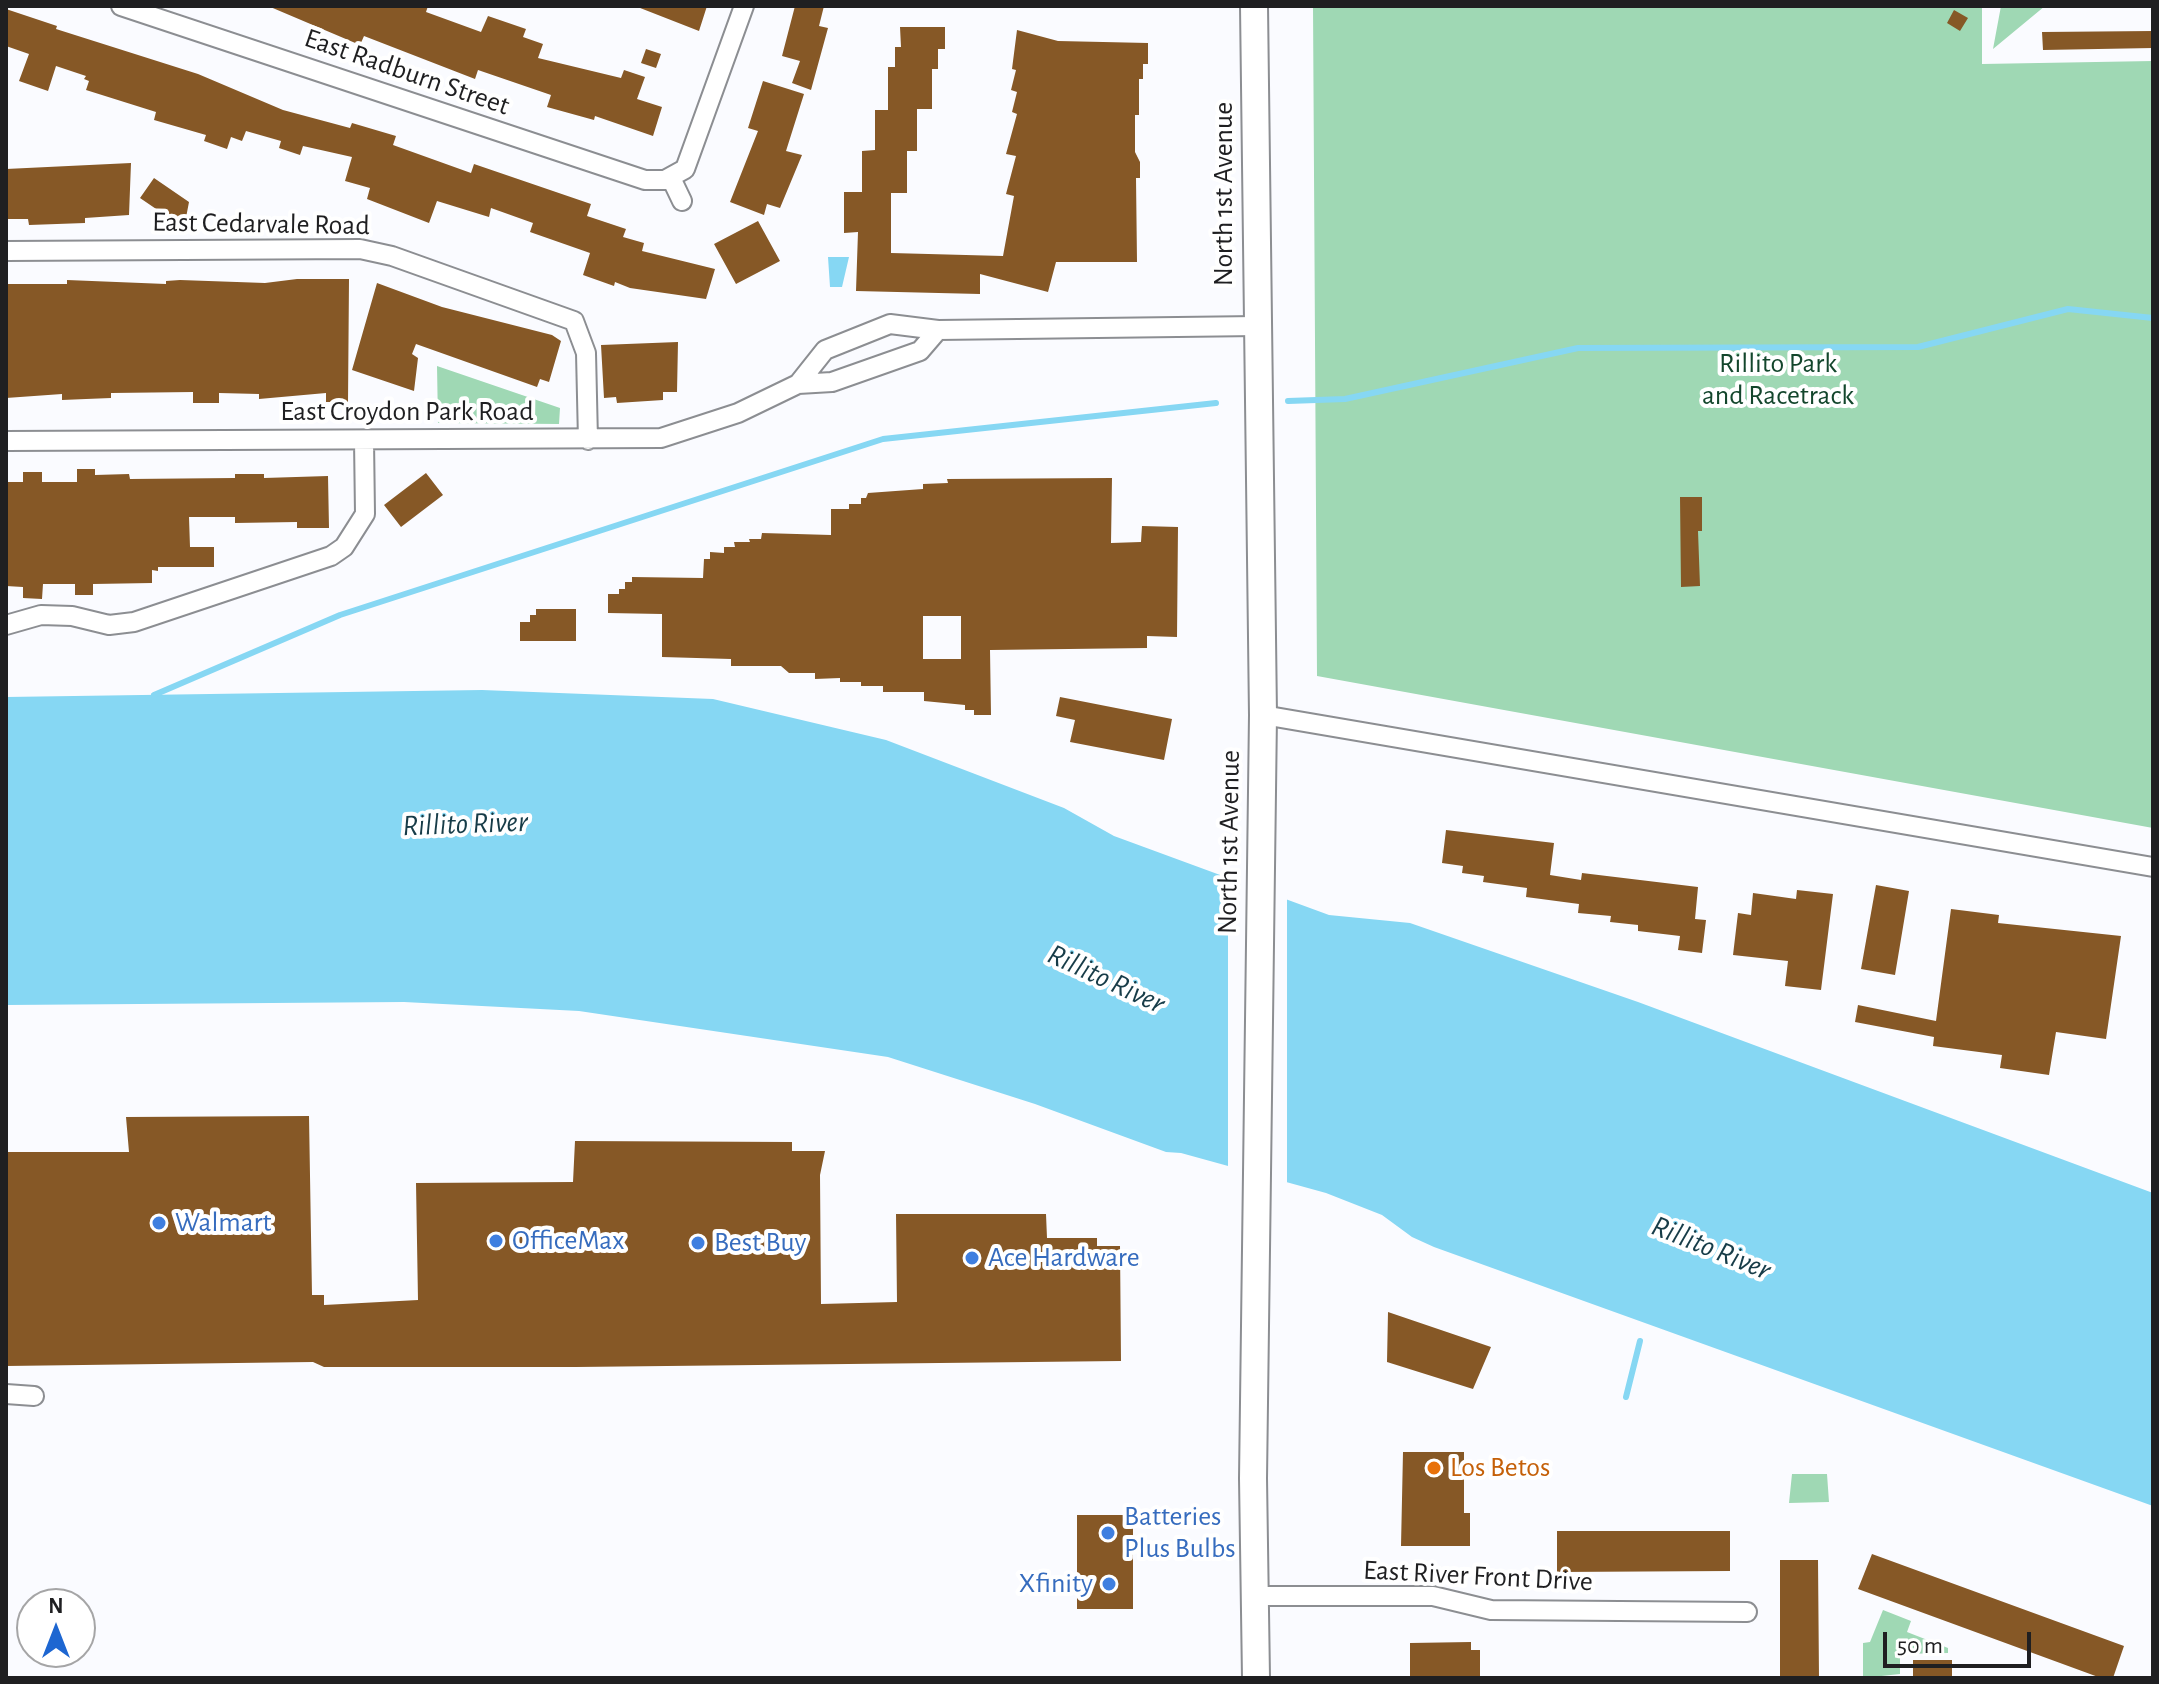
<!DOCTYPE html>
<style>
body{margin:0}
#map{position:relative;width:2159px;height:1684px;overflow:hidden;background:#fafbff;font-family:"Alegreya Sans",sans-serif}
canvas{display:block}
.frame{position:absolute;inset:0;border:8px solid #1f1f21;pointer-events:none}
.north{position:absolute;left:16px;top:1588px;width:80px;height:80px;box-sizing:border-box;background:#fff;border:2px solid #a5a5a6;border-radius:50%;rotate:0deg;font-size:22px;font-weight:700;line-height:32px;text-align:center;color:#1f1f21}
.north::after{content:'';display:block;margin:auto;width:28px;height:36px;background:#1d66d1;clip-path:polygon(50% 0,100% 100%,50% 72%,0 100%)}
.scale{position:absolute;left:1883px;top:1632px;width:148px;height:36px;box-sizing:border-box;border:4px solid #1f1f21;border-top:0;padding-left:10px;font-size:24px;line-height:28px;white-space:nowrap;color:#1f1f21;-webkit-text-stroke:6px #fff;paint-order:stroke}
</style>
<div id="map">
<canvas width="2159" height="1684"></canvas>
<div class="frame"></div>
<div class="north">N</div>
<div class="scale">50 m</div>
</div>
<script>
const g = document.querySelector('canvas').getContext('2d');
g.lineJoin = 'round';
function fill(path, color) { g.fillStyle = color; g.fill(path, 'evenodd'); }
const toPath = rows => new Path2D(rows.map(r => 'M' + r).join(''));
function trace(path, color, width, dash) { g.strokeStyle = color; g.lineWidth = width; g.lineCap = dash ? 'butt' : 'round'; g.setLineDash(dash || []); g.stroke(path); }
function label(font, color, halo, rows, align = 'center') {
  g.font = font + ' "Alegreya Sans",sans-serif'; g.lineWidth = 8; g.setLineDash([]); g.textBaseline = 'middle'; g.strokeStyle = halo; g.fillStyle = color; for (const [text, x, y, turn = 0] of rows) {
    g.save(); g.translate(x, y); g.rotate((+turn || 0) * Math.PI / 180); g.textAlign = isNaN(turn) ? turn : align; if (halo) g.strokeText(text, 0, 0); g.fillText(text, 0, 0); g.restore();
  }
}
fill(toPath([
 [1313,6,1982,6,1982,64,2153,61,2153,828,1317,676],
 [2001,6,2045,6,1993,49],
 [437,366,560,408,559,424,438,423],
 [1792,1474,1827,1474,1829,1502,1789,1503],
 [1883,1610,1911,1621,1907,1632,1948,1648,1948,1653,1900,1654,1900,1674,1863,1678,1863,1643,1870,1642]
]), '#9fd8b4');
fill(toPath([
 [828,257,849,257,842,287,830,287],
 [482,690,713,699,886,740,1064,808,1114,836,1329,915,1410,923,1638,1002,2153,1193,2153,1506,1434,1247,1412,1237,1382,1215,1326,1193,1181,1153,1166,1152,1035,1104,888,1057,579,1011,404,1002,6,1005,6,697]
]), '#86d7f3');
fill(toPath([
 [1228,873,1287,895,1287,1186,1228,1170]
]), '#fafbff');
trace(toPath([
 [1288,401,1345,399,1578,348,1918,347,2068,309,2153,318],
 [154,695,340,615,883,439,1216,403],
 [1626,1397,1640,1341]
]), '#86d7f3', 6);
fill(toPath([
 [268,6,428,6,426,12,481,32,488,16,526,29,523,37,543,44,538,58,621,78,624,70,645,77,637,99,662,107,653,136,595,116,594,120,547,107,551,95,478,70,475,79,364,36,360,45],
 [635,6,707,6,699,31],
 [795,6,824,6,819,26,828,28,811,90,792,83,800,61,782,56],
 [6,9,57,26,56,29,198,74,283,110,350,128,352,123,396,136,393,145,471,173,474,164,591,204,587,216,626,229,623,237,644,243,642,251,715,269,706,299,630,288,615,282,614,286,583,275,590,253,530,232,533,223,491,208,489,217,437,201,429,223,367,199,370,188,345,181,352,157,303,146,300,155,279,148,281,141,246,131,242,141,231,137,227,149,204,141,206,135,154,120,156,112,86,90,89,81,84,79,86,76,56,66,48,91,19,81,29,54,6,46],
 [1954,10,1968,18,1960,31,1947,23],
 [900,27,945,27,945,49,938,49,938,69,932,69,932,109,917,109,917,151,907,151,907,193,891,193,891,253,1003,256,1014,196,1006,194,1016,156,1006,154,1017,114,1012,112,1017,92,1011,90,1016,70,1012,69,1017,30,1058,41,1148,43,1148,64,1143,64,1143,79,1139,79,1139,115,1135,115,1135,152,1140,162,1140,178,1136,178,1137,262,1056,262,1048,292,980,274,980,294,856,291,858,232,844,233,844,192,862,192,862,151,875,150,875,110,888,110,888,67,895,67,895,47,901,47],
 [2153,31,2153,48,2043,50,2042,32],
 [646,49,661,54,656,68,641,63],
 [763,81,804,94,786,151,802,155,780,208,767,204,764,215,730,202,758,131,748,128],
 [131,163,129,215,85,218,85,223,29,225,28,219,6,219,6,169],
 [154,178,189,202,184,228,140,198],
 [758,221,780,261,736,284,714,244],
 [297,279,349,279,348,402,326,402,326,393,259,399,259,394,219,393,219,403,193,403,193,392,111,393,111,398,86,399,62,400,62,394,6,398,6,284,67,284,67,280,166,284,166,281,180,280,265,283],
 [377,283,442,307,552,335,561,341,549,382,540,379,537,387,416,344,412,354,418,358,414,391,352,370],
 [678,342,677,392,663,392,663,400,617,403,616,397,604,398,601,345],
 [77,469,95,469,95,475,129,474,130,479,235,478,235,474,264,474,264,478,328,476,329,528,297,528,297,522,235,523,235,517,189,517,190,547,214,547,214,567,158,567,158,571,152,570,152,583,93,584,93,595,75,595,75,584,43,584,42,599,23,598,23,587,6,586,6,482,23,482,23,472,42,472,42,482,77,482],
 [426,473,443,495,401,527,384,505],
 [1112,478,1111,543,1141,542,1142,526,1178,527,1177,637,1147,636,1147,648,990,650,991,715,974,715,974,710,965,710,965,705,924,701,924,692,883,692,883,686,861,686,861,682,840,682,840,678,815,679,815,673,789,673,781,666,731,666,731,659,662,657,662,614,608,613,608,594,619,594,619,589,625,589,625,582,632,582,632,577,703,578,704,559,710,559,710,552,724,553,724,547,735,547,734,542,750,542,749,539,761,539,762,533,831,535,831,509,849,509,849,504,861,504,861,498,866,498,868,493,923,489,923,484,948,483,947,479],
 [923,616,961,616,961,659,923,659],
 [1680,497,1702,497,1702,531,1698,531,1700,586,1681,587],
 [536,609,576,609,576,641,520,641,520,622,530,622,530,615,536,615],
 [1060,697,1172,719,1164,760,1070,742,1075,720,1056,716],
 [1446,830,1554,843,1550,875,1581,880,1582,873,1698,887,1695,919,1706,920,1702,953,1678,950,1680,936,1638,931,1638,925,1610,922,1611,916,1578,913,1579,904,1526,897,1527,888,1483,882,1484,876,1462,873,1463,866,1442,863],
 [1876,885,1909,891,1895,975,1861,969],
 [1797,890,1833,894,1821,990,1785,986,1788,961,1733,955,1738,913,1751,915,1753,893,1796,899],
 [1951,909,1999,915,1998,923,2121,936,2106,1039,2056,1032,2049,1075,2000,1068,2002,1055,1933,1046,1934,1037,1855,1022,1858,1005,1936,1021],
 [309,1116,312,1295,324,1295,324,1305,418,1300,416,1183,573,1182,575,1141,792,1142,792,1151,825,1151,820,1175,821,1304,897,1302,896,1214,1046,1214,1047,1238,1097,1238,1097,1246,1120,1246,1121,1361,576,1367,324,1367,313,1362,6,1366,6,1152,129,1152,126,1117],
 [1388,1312,1491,1347,1473,1389,1387,1362],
 [1403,1452,1464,1452,1464,1513,1470,1513,1470,1546,1401,1546],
 [1077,1515,1133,1515,1133,1609,1077,1609],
 [1557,1531,1730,1531,1730,1571,1557,1572],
 [1872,1554,2124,1646,2113,1678,2101,1678,1858,1589],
 [1780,1560,1818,1560,1819,1678,1780,1678],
 [1471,1642,1471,1650,1480,1650,1480,1678,1410,1678,1410,1643],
 [1913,1660,1952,1660,1952,1678,1913,1678]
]), '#865826');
const minor = toPath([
 [121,6,645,180,665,180,685,169,744,6],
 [671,178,682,201],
 [6,251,360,249,392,256,574,321,586,353,588,440],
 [798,384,825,350,890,324,938,330,1257,326],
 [6,441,661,438,738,413,798,384,832,382,920,351,938,330],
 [6,625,41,615,72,616,109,625,134,622,331,556,344,547,365,514,364,440],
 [1263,715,2153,867],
 [6,1394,34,1396],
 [1255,1596,1433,1596,1491,1610,1747,1612]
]);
const secondary = toPath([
 [1254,6,1263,715,1253,1478,1256,1678]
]);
trace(minor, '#8c8e92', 22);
trace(secondary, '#8c8e92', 30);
trace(minor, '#fff', 18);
trace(secondary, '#fff', 26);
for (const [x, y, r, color] of [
 [159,1223,8,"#3f7fe0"],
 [496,1241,8,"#3f7fe0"],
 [698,1243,8,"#3f7fe0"],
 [972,1258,8,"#3f7fe0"],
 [1434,1468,8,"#e8710a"],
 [1108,1533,8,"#3f7fe0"],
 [1109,1584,8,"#3f7fe0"]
]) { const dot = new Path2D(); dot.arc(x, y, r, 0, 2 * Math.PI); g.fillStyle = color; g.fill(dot); trace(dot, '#fff', 3); }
label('28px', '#1f1f21', '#fff', [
 ["East Radburn Street",407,72,19],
 ["North 1st Avenue",1224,194,-90],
 ["East Cedarvale Road",261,224,1],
 ["East Croydon Park Road",407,412],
 ["North 1st Avenue",1229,842,-89],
 ["East River Front Drive",1478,1576,3]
]);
label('28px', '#13462c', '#fff', [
 ["Rillito Park",1778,364],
 ["and Racetrack",1778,396]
]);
label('28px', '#366cbe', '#fff', [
 ["Walmart",175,1223],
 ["OfficeMax",512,1241],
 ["Best Buy",714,1243],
 ["Ace Hardware",988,1258],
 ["Batteries",1124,1517],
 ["Plus Bulbs",1124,1549],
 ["Xfinity",1093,1584,"right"]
], 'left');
label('28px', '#c56008', '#fff', [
 ["Los Betos",1450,1468]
], 'left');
label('italic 30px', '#173c48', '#fff', [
 ["Rillito River",465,824,-2],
 ["Rillito River",1106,979,25],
 ["Rillito River",1711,1248,22]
]);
</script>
